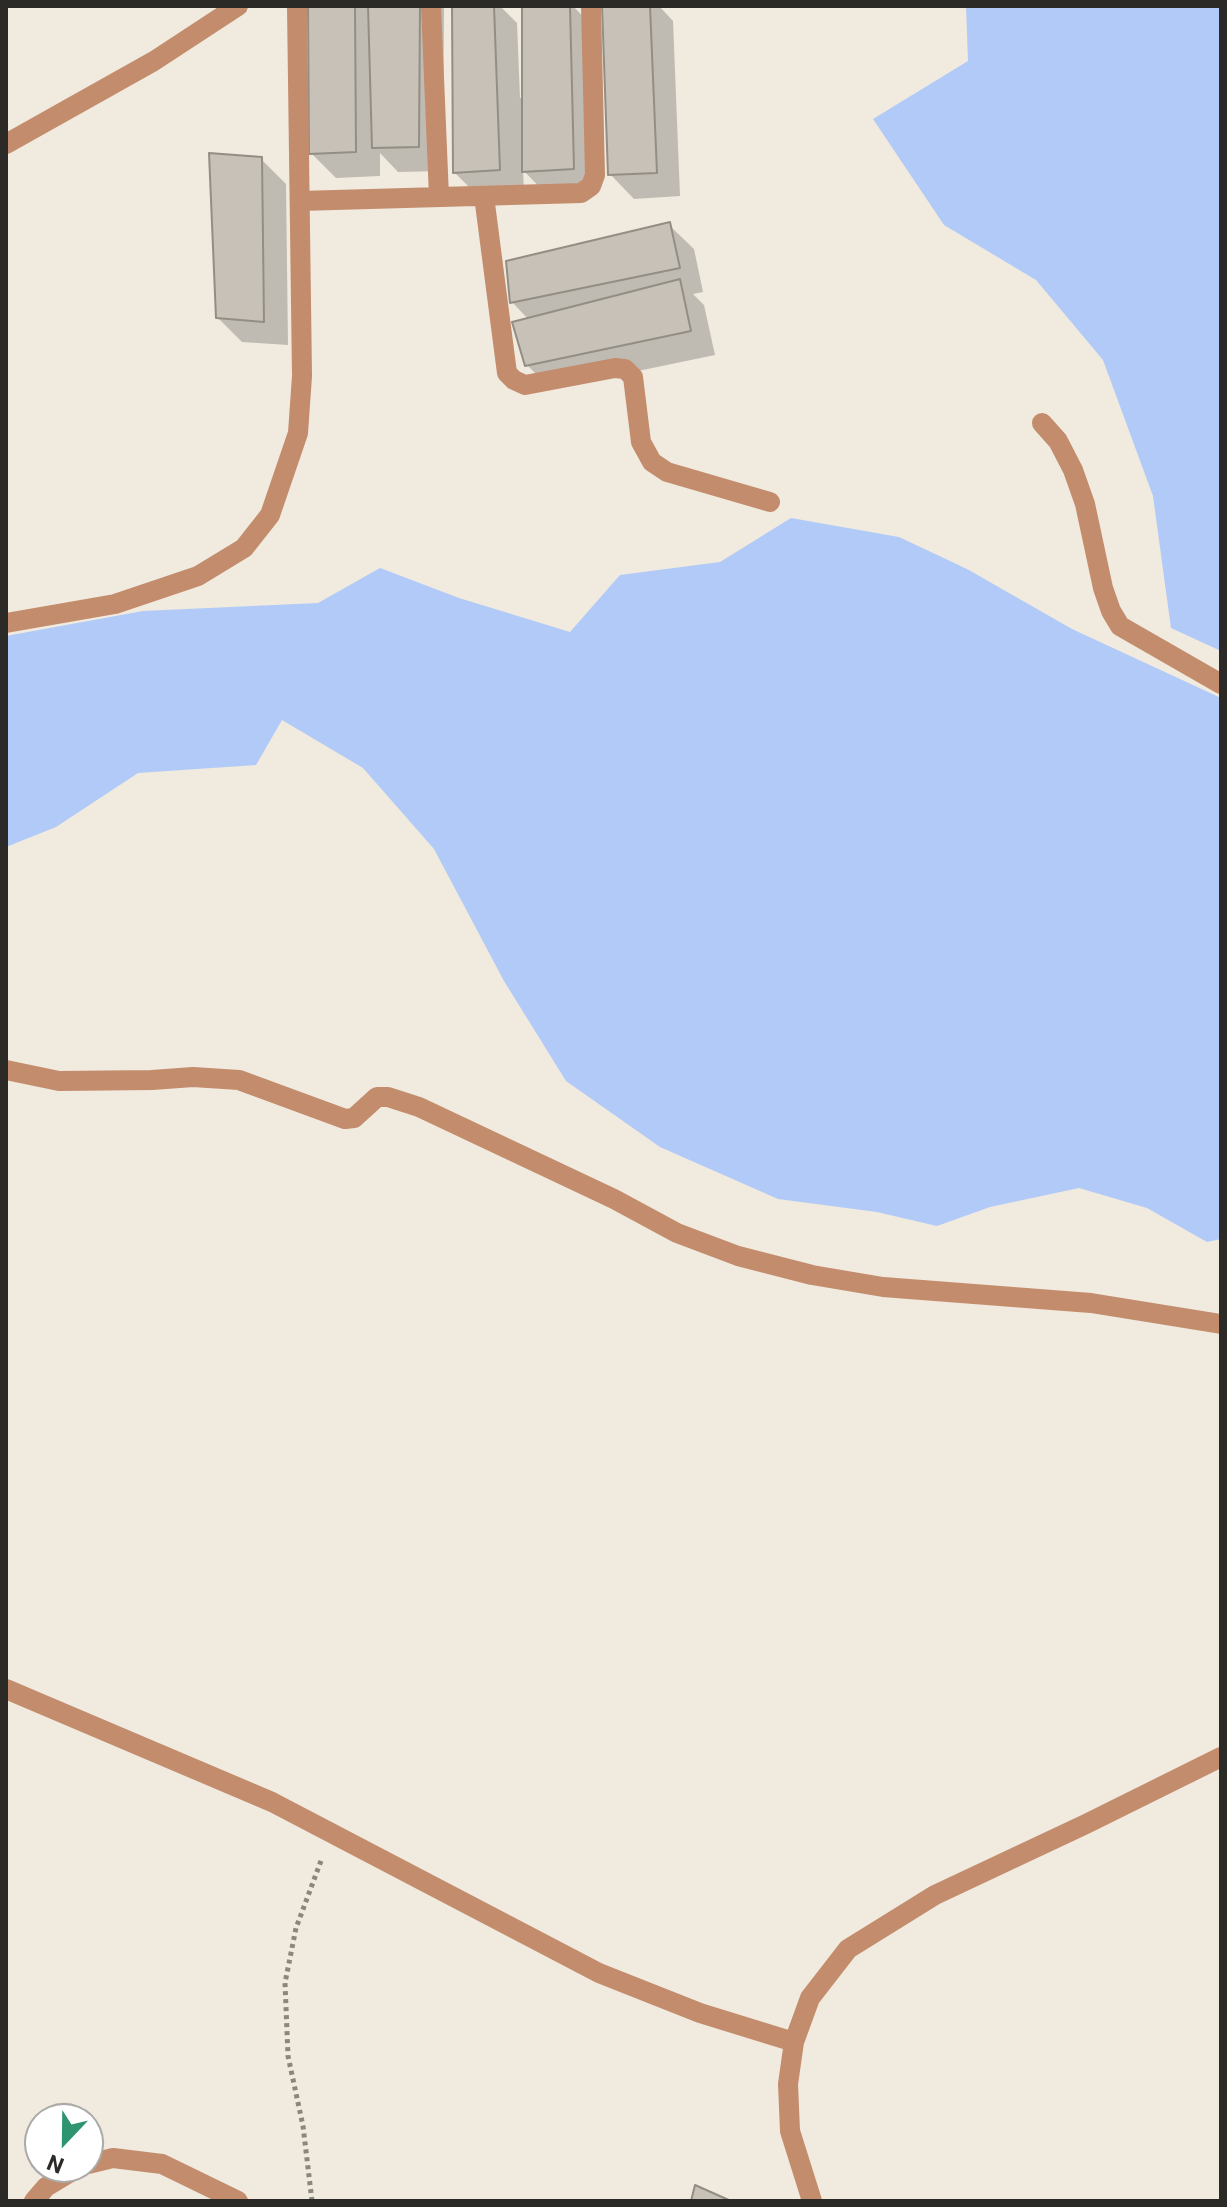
<!DOCTYPE html>
<style>
body{margin:0}
#map{position:relative;width:1227px;height:2207px;overflow:hidden;background:#f0eadf;font-family:Roboto,sans-serif}
canvas{display:block}
.frame{position:absolute;inset:0;border:8px solid #2c2a26;pointer-events:none}
.north{position:absolute;left:24px;top:2103px;width:80px;height:80px;box-sizing:border-box;background:#fff;border:2px solid #abaaa8;border-radius:50%;rotate:202deg;font-size:22px;font-weight:700;line-height:32px;text-align:center;color:#2c2a26}
.north::after{content:'';display:block;margin:auto;width:28px;height:36px;background:#2f9470;clip-path:polygon(50% 0,100% 100%,50% 72%,0 100%)}
</style>
<div id="map">
<canvas width="1227" height="2207"></canvas>
<div class="frame"></div>
<div class="north">N</div>
</div>
<script>
const g = document.querySelector('canvas').getContext('2d');
g.lineJoin = 'round';
function fill(path, color) { g.fillStyle = color; g.fill(path, 'evenodd'); }
const toPath = rows => new Path2D(rows.map(r => 'M' + r).join(''));
function trace(path, color, width, dash) { g.strokeStyle = color; g.lineWidth = width; g.lineCap = dash ? 'butt' : 'round'; g.setLineDash(dash || []); g.stroke(path); }
fill(toPath([
 [966,6,1221,6,1221,651,1171,628,1153,496,1103,360,1036,280,944,225,873,119,968,61],
 [791,518,899,537,967,569,1072,629,1221,698,1221,1239,1207,1242,1147,1208,1079,1188,990,1207,937,1226,877,1212,778,1199,660,1147,566,1081,504,981,434,849,363,768,282,720,256,765,138,773,56,827,6,847,6,636,143,611,318,603,380,568,459,598,570,632,620,575,720,562]
]), '#b1caf8');
fill(toPath([
 [310,6,444,6,443,171,398,172,380,153,380,176,336,178,311,153],
 [454,6,500,6,517,23,520,98,524,98,524,6,573,6,593,27,598,193,548,196,523,170,524,193,479,197,455,173],
 [604,6,659,6,673,21,680,196,634,199,610,174],
 [261,159,286,184,288,345,242,342,218,318],
 [669,225,694,249,703,292,693,294,704,305,715,355,551,389,526,364,529,320,512,302]
]), '#0003');
const building = toPath([
 [308,6,355,6,356,152,309,154,308,6],
 [368,6,420,6,419,147,372,148,368,6],
 [452,6,494,6,500,170,453,173,452,6],
 [522,6,570,6,574,169,522,172,522,6],
 [602,6,650,6,657,173,608,175,602,6],
 [209,153,262,157,264,322,216,318,209,153],
 [670,222,680,268,510,303,506,261,670,222],
 [680,279,691,331,525,366,512,322,680,279],
 [695,2185,731,2201,691,2201,695,2185]
]);
fill(building, '#c7c1b7');
trace(building, '#938e84', 2);
trace(toPath([
 [312,2201,303,2126,288,2056,285,1983,296,1928,322,1858]
]), '#8a877f', 5, [4, 4]);
trace(toPath([
 [431,6,439,197],
 [6,144,154,61,238,6],
 [484,196,507,373,514,380,525,385,615,368,625,369,633,377,641,442,652,462,667,472,770,502],
 [300,201,581,193,591,186,595,175,591,6],
 [1042,423,1058,441,1073,470,1085,504,1103,588,1111,611,1120,626,1221,684],
 [6,623,115,604,198,576,244,548,270,515,298,433,302,376,297,6],
 [6,1070,59,1081,152,1080,193,1077,239,1080,345,1119,354,1118,377,1097,388,1097,419,1107,614,1199,677,1233,738,1256,812,1275,883,1287,1091,1303,1221,1324],
 [6,1689,272,1802,599,1973,700,2013,794,2042],
 [88,2164,113,2158,162,2164,238,2201],
 [34,2201,46,2187,79,2167],
 [812,2201,790,2131,788,2084,794,2042,810,1998,848,1949,935,1895,1086,1824,1221,1757]
]), '#c38c6d', 20);
</script>
